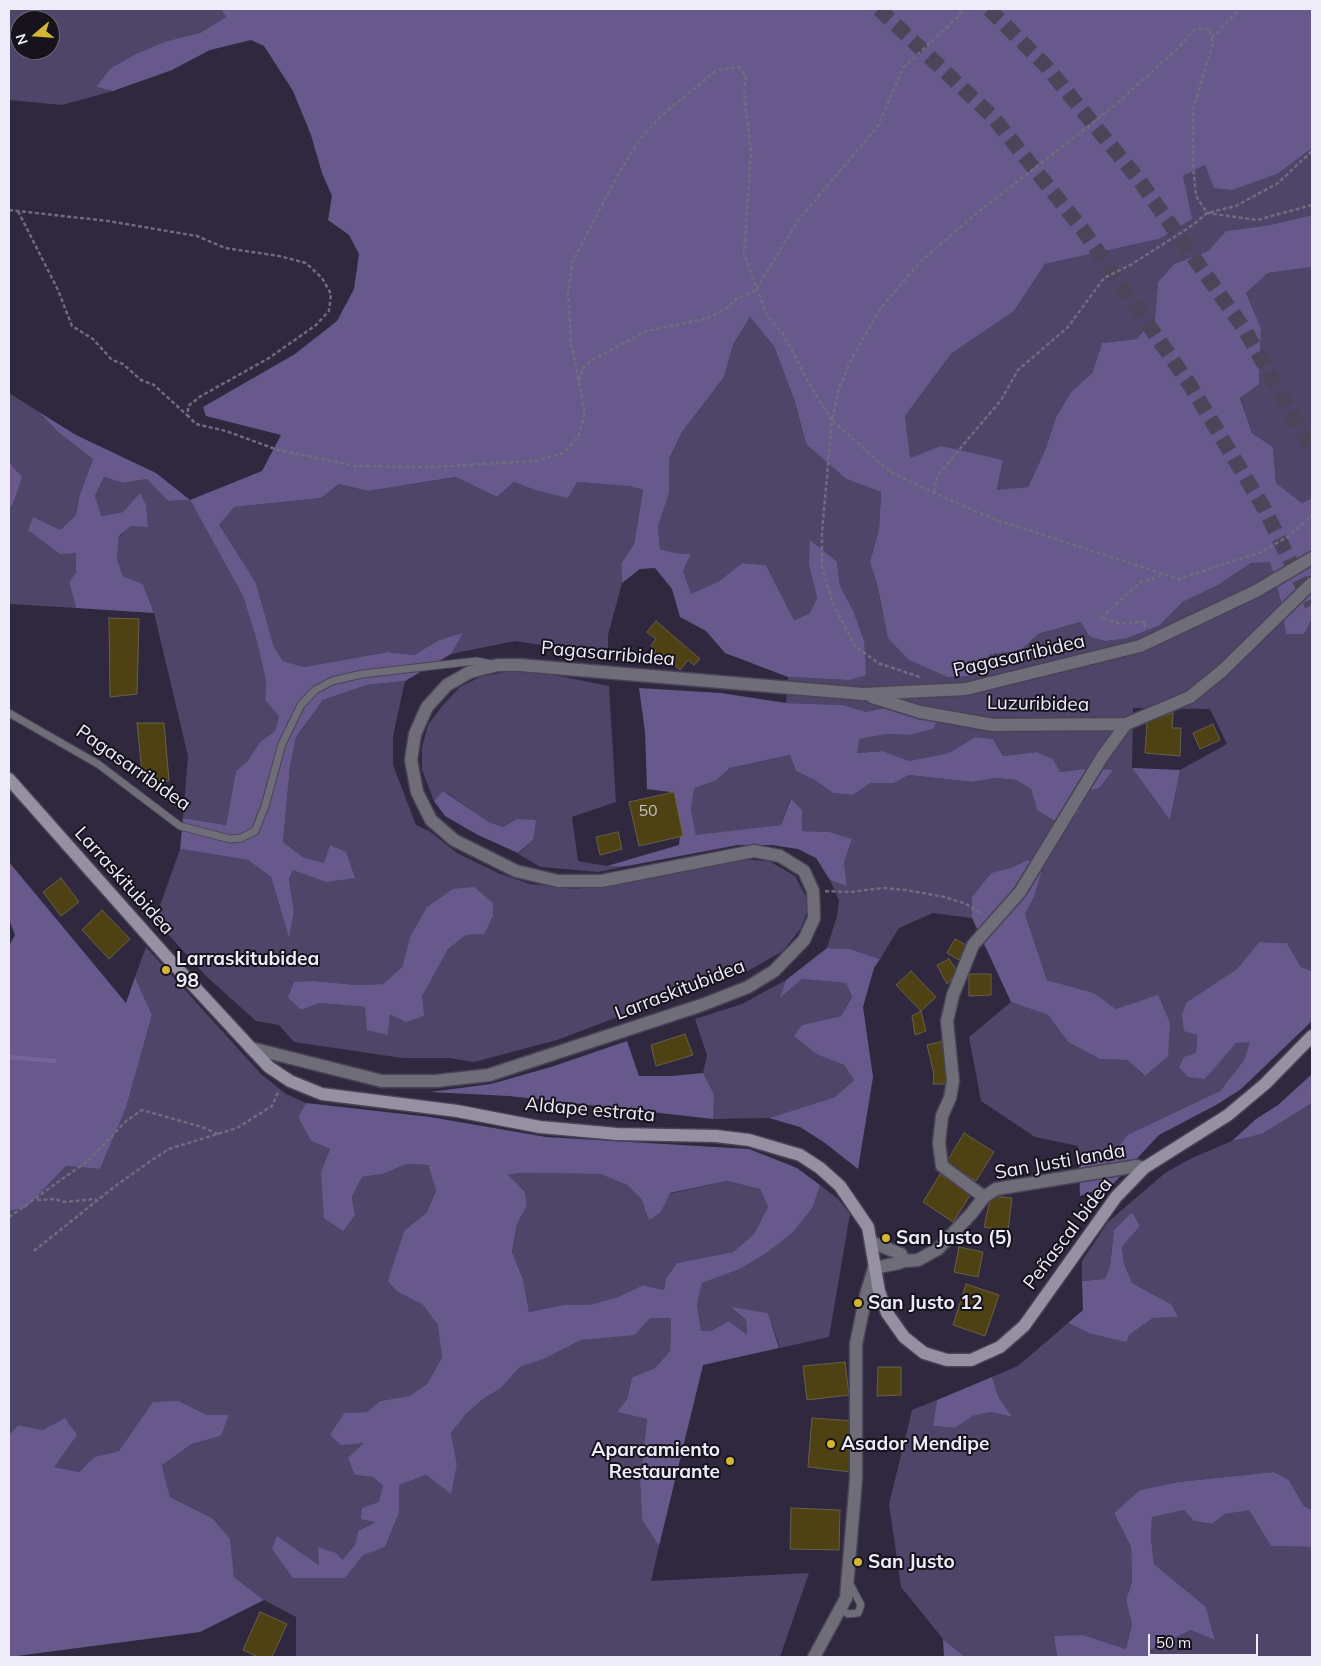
<!DOCTYPE html>
<meta charset="utf-8">
<style>
body{margin:0}
#map{position:relative;width:1321px;height:1666px;overflow:hidden;background:#2f283e;font-family:Mulish,sans-serif}
canvas{display:block}
.frame{position:absolute;inset:0;border:10px solid #efecfa;pointer-events:none}
.north{position:absolute;left:10px;top:10px;width:50px;height:50px;box-sizing:border-box;background:#16131d;border:1px solid #6d6a75;border-radius:50%;rotate:252deg;font-size:14px;font-weight:700;line-height:20px;text-align:center;color:#efecfa}
.north::after{content:'';display:block;margin:auto;width:18px;height:22px;background:#d5b534;clip-path:polygon(50% 0,100% 100%,50% 72%,0 100%)}
.scale{position:absolute;left:1148px;top:1634px;width:110px;height:22px;box-sizing:border-box;border:2px solid #efecfa;border-top:0;padding-left:6px;font-size:15px;line-height:18px;white-space:nowrap;color:#efecfa;-webkit-text-stroke:4px #16131d;paint-order:stroke}
</style>
<div id="map">
<canvas width="1321" height="1666"></canvas>
<div class="frame"></div>
<div class="north">N</div>
<div class="scale">50 m</div>
</div>
<script>
const g = document.querySelector('canvas').getContext('2d');
g.lineJoin = 'round';
function fill(path, color) { g.fillStyle = color; g.fill(path, 'evenodd'); }
const toPath = rows => new Path2D(rows.map(r => 'M' + r).join(''));
function trace(path, color, width, dash) { g.strokeStyle = color; g.lineWidth = width; g.lineCap = dash ? 'butt' : 'round'; g.setLineDash(dash || []); g.stroke(path); }
function label(font, color, halo, rows, align = 'center') {
  g.font = font + ' Mulish,sans-serif'; g.lineWidth = 4; g.setLineDash([]); g.textBaseline = 'middle'; g.strokeStyle = halo; g.fillStyle = color; for (const [text, x, y, turn = 0] of rows) {
    g.save(); g.translate(x, y); g.rotate((+turn || 0) * Math.PI / 180); g.textAlign = isNaN(turn) ? turn : align; if (halo) g.strokeText(text, 0, 0); g.fillText(text, 0, 0); g.restore();
  }
}
fill(toPath([
 [9,9,221,9,226,17,200,33,167,41,96,87,113,91,62,105,9,100],
 [20,20,50,20,50,50,20,50],
 [1312,148,1312,215,1270,225,1226,231,1208,251,1174,264,1158,282,1156,320,1136,339,1102,343,1092,373,1071,392,1056,417,1046,448,1028,487,997,491,1003,460,977,455,923,454,909,459,905,416,951,354,1014,311,1045,264,1159,239,1183,176,1205,165,1279,173],
 [1312,267,1312,498,1302,503,1276,483,1273,447,1252,433,1240,397,1259,383,1261,328,1246,293,1268,273],
 [750,317,774,345,795,402,806,444,846,479,881,492,879,529,870,562,878,588,883,614,968,676,991,654,1020,651,1038,634,1082,622,1089,636,1160,625,1183,602,1218,585,1251,563,1270,561,1280,598,1286,634,1304,634,1312,619,1312,971,1301,967,1287,943,1259,942,1237,969,1215,985,1197,1035,1196,1053,1205,1079,1236,1042,1251,1042,1244,1060,1220,1091,1127,1135,1113,1155,1079,1160,1078,1146,1035,1137,981,1101,969,1037,1011,1002,1048,1015,1068,1042,1100,1059,1127,1060,1144,1076,1116,1009,1094,993,1047,980,1025,914,1034,897,1044,864,1027,860,1013,867,991,873,972,897,972,918,933,913,899,928,880,959,850,949,827,948,837,916,839,901,830,880,847,885,844,862,851,839,830,832,802,831,802,810,790,800,781,825,696,836,691,810,693,788,715,781,730,768,790,755,796,771,816,781,833,793,853,795,871,783,894,783,909,775,973,782,996,778,1016,780,1031,789,1037,810,1079,791,1091,768,1059,772,1053,759,1037,752,1003,756,993,739,975,737,949,753,909,761,883,751,856,753,858,739,887,734,910,735,933,729,889,707,866,712,843,705,786,703,788,677,849,680,864,640,853,610,840,586,837,562,809,565,817,598,809,614,794,620,766,565,742,563,718,582,691,595,683,571,691,554,675,553,660,549,658,526,669,493,669,459,682,432,724,377,733,345],
 [1133,708,1210,709,1227,744,1180,770,1170,820,1132,768],
 [9,393,39,412,58,432,93,459,79,497,76,515,60,530,76,553,76,572,69,582,76,608,9,604,9,510,14,502,22,477,9,462],
 [104,477,123,483,148,479,168,501,190,500,243,596,256,638,266,681,265,700,279,715,275,731,260,742,247,763,236,771,226,825,183,818,188,756,154,613,143,584,123,576,117,559,119,537,131,526,140,494,123,512,100,516,95,496],
 [457,477,497,497,514,482,535,490,577,482,631,485,643,490,634,544,621,564,622,583,608,635,608,655,515,641,451,654,462,634,439,640,414,655,388,652,304,667,283,661,274,647,256,583,218,525,233,507,321,498,339,484,368,491],
 [510,671,539,672,609,686,616,802,572,817,578,861,607,866,627,866,598,872,541,867,518,854,533,840,517,819,503,827,489,822,444,791,434,801,422,770,422,747,428,725,443,705,460,687,480,677],
 [405,681,393,736,393,765,416,825,429,831,457,853,498,873,530,884,576,889,735,859,769,861,795,876,810,904,801,928,783,951,746,972,655,1003,557,1040,474,1062,449,1058,402,1058,294,1042,279,1025,256,1021,207,977,155,920,180,849,248,860,271,877,289,935,294,912,289,879,293,869,326,882,324,863,303,857,283,842,290,767,296,737,323,700,367,685],
 [484,934,466,935,448,949,434,970,422,996,390,1013,388,1035,365,1007,320,1003,301,1010,288,998,314,981,357,985,383,984,402,967,410,937],
 [146,947,261,1074,286,1094,306,1103,298,1117,311,1141,330,1149,321,1173,355,1215,352,1197,362,1177,383,1174,407,1164,428,1165,436,1189,427,1212,404,1231,397,1254,398,1292,423,1305,439,1325,442,1357,427,1384,409,1396,380,1401,367,1412,344,1413,331,1435,365,1443,355,1475,373,1477,383,1486,376,1521,358,1531,355,1545,342,1560,319,1565,296,1549,293,1578,345,1578,363,1554,385,1547,399,1513,399,1485,426,1475,450,1493,457,1464,451,1433,466,1414,483,1399,501,1388,520,1367,546,1358,581,1340,635,1334,650,1318,671,1318,670,1351,655,1368,632,1377,627,1399,617,1412,647,1419,640,1482,642,1520,659,1546,651,1581,809,1573,780,1657,296,1657,296,1617,264,1600,234,1577,229,1539,212,1518,170,1497,162,1465,192,1444,221,1436,229,1415,207,1415,179,1401,119,1451,94,1457,79,1472,54,1467,43,1430,18,1425,9,1435,9,1211,26,1208,66,1166,100,1169,126,1108,152,1015,135,977],
 [802,979,846,983,852,997,841,1016,802,1025,818,1055,844,1065,854,1080,835,1097,769,1118,713,1119,713,1095,703,1073,707,1055,695,1019,742,1004,786,980,781,997],
 [1312,1103,1312,1510,1304,1506,1289,1480,1274,1472,1178,1482,1140,1490,1114,1513,1131,1547,1132,1582,1126,1600,1132,1624,1126,1649,1083,1635,1054,1637,1057,1657,965,1657,943,1639,901,1587,889,1504,912,1410,937,1400,933,1426,955,1428,973,1416,991,1412,1011,1417,999,1398,992,1377,1018,1366,1068,1323,1089,1333,1129,1334,1153,1318,1177,1317,1171,1304,1132,1283,1124,1263,1122,1247,1140,1226,1132,1212,1114,1230,1110,1266,1105,1279,1082,1281,1082,1261,1108,1222,1165,1173,1192,1158,1232,1141,1262,1134],
 [519,1173,600,1174,627,1185,642,1200,661,1212,669,1194,727,1181,760,1189,768,1207,754,1234,733,1252,677,1263,666,1278,664,1290,643,1285,618,1297,589,1306,563,1305,529,1312,523,1279,512,1252,517,1224,527,1206,525,1192,507,1175],
 [820,1185,838,1199,850,1214,829,1337,780,1348,768,1313,732,1308,746,1320,747,1336,729,1321,711,1331,701,1331,697,1304,702,1283,740,1269,765,1254,813,1207],
 [1249,1509,1271,1546,1312,1547,1312,1657,1150,1657,1148,1651,1191,1630,1215,1639,1206,1607,1154,1564,1151,1538,1152,1516,1184,1510,1194,1521,1212,1524,1225,1514]
]), '#4f4569');
fill(toPath([
 [221,9,1312,9,1312,148,1279,173,1232,190,1214,188,1205,165,1183,176,1192,219,1159,239,1045,264,1014,311,951,354,905,416,910,458,941,446,1003,460,997,490,1028,487,1046,448,1056,417,1071,392,1092,373,1102,343,1136,339,1155,320,1158,282,1174,264,1208,251,1226,231,1270,225,1312,215,1312,267,1268,273,1246,293,1261,328,1259,384,1240,398,1252,433,1273,447,1276,483,1302,503,1312,498,1312,619,1304,634,1286,634,1280,598,1270,562,1251,563,1218,585,1183,602,1160,625,1127,638,1105,641,1089,636,1081,622,1038,634,1020,651,991,654,968,676,948,677,909,660,888,638,878,588,870,562,879,529,881,492,846,479,806,444,795,402,774,346,750,317,733,345,724,377,682,432,669,459,669,493,658,526,660,549,675,553,691,554,683,571,691,594,718,582,742,563,766,565,794,620,809,614,817,598,809,565,810,540,837,562,840,586,853,610,864,640,866,675,849,680,788,677,725,653,706,631,680,617,672,589,655,568,640,569,622,583,621,564,634,544,643,490,631,486,577,482,568,498,535,490,514,482,497,497,456,477,368,491,339,484,321,498,234,507,219,525,256,583,274,647,283,661,304,667,388,652,414,655,439,640,463,633,451,654,405,681,367,685,323,700,296,737,290,767,283,842,303,857,324,863,330,845,346,852,355,878,326,882,293,870,289,879,294,912,289,937,271,877,248,860,180,849,183,818,226,825,236,771,247,762,260,742,275,731,279,716,265,700,266,681,256,638,243,596,190,500,168,501,147,479,123,483,104,477,95,496,101,516,123,512,140,493,146,505,148,527,131,526,119,536,117,559,123,576,143,584,154,613,76,608,69,582,76,572,76,553,60,554,28,530,33,517,60,530,76,515,79,497,93,459,58,432,39,412,76,435,156,473,190,500,262,471,281,435,206,416,203,407,295,354,337,321,354,289,359,254,349,235,328,220,332,196,322,173,311,135,293,91,264,46,251,40,210,50,172,70,113,91,96,87,111,68,136,54,167,41,200,33,226,17],
 [9,462,22,477,14,502,9,510],
 [639,688,721,693,786,703,843,705,866,712,889,707,937,721,933,729,910,735,887,734,859,739,857,753,883,751,909,761,949,753,975,737,993,739,1003,756,1037,752,1053,759,1060,772,1091,768,1113,770,1099,788,1079,792,1079,812,1064,826,1037,810,1031,789,1016,780,996,778,973,782,909,775,894,783,871,783,853,795,833,793,816,781,796,771,790,755,730,768,715,781,694,788,691,810,696,835,781,825,791,799,802,810,802,831,830,832,852,839,844,862,847,886,830,880,816,858,798,849,772,845,738,845,627,866,607,866,679,845,681,827,670,792,647,789,645,732],
 [1132,768,1180,770,1170,820],
 [443,791,489,822,503,827,517,819,536,820,533,840,518,853,478,835,445,816,434,801],
 [1027,860,1044,864,1034,897,1025,914,1047,980,1094,993,1116,1009,1158,995,1170,1023,1168,1056,1145,1076,1127,1060,1100,1059,1068,1042,1048,1015,1011,1002,972,918,972,897,991,873,1013,867],
 [9,862,126,1003,135,977,152,1015,126,1108,100,1169,66,1166,26,1208,9,1211,9,946,15,935,9,919],
 [474,887,493,903,493,916,484,934,466,935,448,949,422,996,424,1016,406,1022,390,1014,388,1035,367,1030,365,1007,320,1003,301,1010,288,998,294,982,314,981,357,985,383,984,402,967,410,937,427,907,453,889],
 [1259,942,1287,943,1301,967,1312,971,1312,1021,1240,1090,1216,1105,1159,1135,1113,1184,1080,1196,1079,1160,1113,1155,1127,1135,1220,1091,1244,1060,1250,1042,1236,1043,1205,1079,1188,1077,1179,1067,1184,1057,1196,1053,1197,1035,1184,1031,1182,1015,1186,1003,1237,969],
 [827,948,850,949,880,959,874,968,863,1007,873,1077,858,1169,825,1143,800,1127,769,1118,835,1097,854,1080,844,1065,818,1055,794,1036,802,1025,841,1016,852,997,846,983,802,979,780,998,786,980],
 [627,1041,639,1076,671,1076,703,1073,714,1095,713,1119,509,1096,430,1092,491,1084,551,1067],
 [1312,1074,1312,1103,1262,1134,1232,1141,1256,1119,1278,1105],
 [306,1103,430,1117,546,1137,749,1149,797,1168,820,1185,813,1207,793,1232,765,1254,740,1269,702,1283,697,1304,701,1331,711,1331,729,1321,747,1335,746,1320,731,1307,768,1313,779,1348,703,1365,659,1546,642,1520,640,1482,647,1419,617,1412,627,1399,632,1377,655,1368,670,1351,671,1318,650,1318,635,1335,581,1340,546,1358,520,1367,501,1388,483,1399,466,1414,451,1433,457,1464,451,1494,426,1475,399,1485,399,1513,385,1547,363,1555,345,1578,293,1578,272,1549,277,1536,319,1565,318,1547,336,1553,342,1560,355,1545,358,1531,375,1522,361,1519,362,1508,379,1502,383,1486,373,1477,355,1475,348,1458,364,1443,341,1445,330,1435,344,1413,367,1412,380,1401,409,1396,427,1384,442,1357,438,1325,423,1305,398,1292,388,1281,404,1231,427,1212,436,1190,428,1165,407,1164,383,1174,362,1177,352,1197,355,1215,343,1231,324,1218,321,1172,330,1149,311,1141,298,1117],
 [519,1173,600,1174,627,1185,642,1200,649,1220,661,1212,670,1193,727,1181,760,1189,768,1207,754,1234,733,1252,677,1263,666,1278,664,1290,643,1285,618,1297,590,1305,563,1305,529,1312,523,1279,512,1252,517,1224,527,1206,525,1192,508,1175],
 [1132,1212,1140,1226,1122,1247,1124,1263,1132,1283,1171,1304,1178,1317,1153,1318,1130,1334,1126,1342,1089,1333,1068,1323,1083,1310,1082,1281,1105,1279,1110,1266,1114,1230],
 [992,1377,999,1398,1012,1417,991,1412,973,1416,955,1428,933,1426,937,1400],
 [179,1401,207,1415,229,1415,221,1436,192,1444,162,1465,170,1497,212,1518,230,1539,234,1577,264,1600,200,1632,9,1657,9,1435,18,1425,43,1430,65,1418,77,1435,54,1467,79,1472,94,1457,119,1451,153,1402],
 [1274,1472,1289,1480,1304,1506,1312,1510,1312,1547,1271,1546,1249,1510,1225,1514,1212,1524,1194,1521,1184,1510,1152,1517,1151,1538,1154,1564,1206,1607,1215,1640,1191,1630,1148,1651,1150,1657,1057,1657,1054,1636,1083,1635,1126,1649,1132,1624,1126,1600,1132,1582,1131,1547,1114,1513,1140,1490,1178,1482],
 [943,1639,965,1657,944,1657]
]), '#68598c');
trace(toPath([
 [9,1057,54,1061]
]), '#75669a', 4.5);
const building = toPath([
 [109,618,139,619,137,694,110,697,109,618],
 [656,621,700,659,694,665,688,660,680,670,673,664,670,667,654,653,656,651,651,646,656,639,647,632,656,621],
 [1173,713,1172,728,1181,728,1180,756,1145,753,1147,721,1173,713],
 [137,723,164,723,169,781,143,783,137,723],
 [1213,724,1220,740,1200,749,1193,733,1213,724],
 [674,792,683,836,639,846,629,802,674,792],
 [618,832,622,849,600,855,596,837,618,832],
 [61,878,79,902,61,916,43,892,61,878],
 [102,910,130,939,109,959,82,930,102,910],
 [955,939,966,945,959,960,947,953,955,939],
 [949,959,958,972,947,984,937,965,949,959],
 [911,971,936,997,921,1011,896,985,911,971],
 [969,974,991,974,991,995,969,996,969,974],
 [921,1011,926,1031,915,1035,912,1016,921,1011],
 [685,1034,693,1055,656,1066,651,1045,685,1034],
 [943,1041,949,1084,933,1084,934,1074,927,1045,943,1041],
 [964,1133,994,1152,976,1181,946,1163,964,1133],
 [940,1174,971,1194,953,1222,923,1202,940,1174],
 [991,1196,1012,1198,1008,1231,984,1227,991,1196],
 [959,1247,983,1252,978,1277,954,1272,959,1247],
 [966,1284,999,1295,985,1336,953,1325,966,1284],
 [845,1362,849,1395,807,1400,803,1366,845,1362],
 [878,1367,901,1367,901,1395,877,1396,878,1367],
 [812,1418,854,1421,851,1472,808,1467,812,1418],
 [791,1508,840,1510,839,1550,790,1549,791,1508],
 [260,1612,287,1624,272,1657,258,1657,243,1650,260,1612]
]);
fill(building, '#4e4214');
trace(building, '#676047', 1);
trace(toPath([
 [879,9,993,117,1083,230,1190,385,1265,510,1312,605],
 [989,9,1046,66,1139,180,1245,330,1312,451]
]), '#4c455a', 15, [15, 8]);
const lane = toPath([
 [9,713,98,764,180,826,230,839,241,838,255,831,265,806,282,744,301,705,315,690,332,681,362,674,476,661,492,664],
 [840,1608,848,1614,858,1613,861,1605,849,1582]
]);
const street = toPath([
 [872,697,920,712,993,725,1126,724,1190,697,1222,671,1312,583],
 [251,1048,382,1081,436,1081,489,1075,702,1005,748,987,774,971,804,940,814,918,813,891,804,871,780,856,754,851,601,881,558,881,516,871,454,840,431,820,417,792,411,760,415,734,427,707,447,685,470,672,498,665,520,665,863,694,966,689,1140,646,1256,591,1312,558],
 [984,1197,942,1166,939,1143,942,1116,950,1098,953,1081,947,1021,953,995,973,945,1020,892,1102,757,1126,724],
 [904,1261,918,1260,938,1249,971,1214,984,1197,996,1189,1137,1166,1144,1168],
 [814,1657,846,1598,856,1479,856,1344,866,1295,874,1268,899,1263,904,1261,901,1254,871,1242]
]);
const secondary = toPath([
 [9,779,165,955,251,1048,269,1067,290,1081,322,1094,457,1111,540,1127,617,1134,716,1136,749,1140,800,1155,820,1168,840,1186,868,1227,879,1291,887,1313,904,1337,924,1353,947,1360,971,1360,1000,1347,1024,1326,1116,1197,1144,1168,1228,1115,1265,1084,1312,1036]
]);
trace(lane, '#4a4358', 9);
trace(street, '#4a4358', 15);
trace(secondary, '#4a4358', 15);
trace(toPath([
 [1212,38,1240,9],
 [1312,205,1257,220,1207,213,1196,196,1193,166,1193,109,1213,44,1209,29,1195,29,1178,48,1113,107,972,217,920,262,880,309,852,358,839,388,832,420,889,471,934,493,991,518,1179,579,1261,552,1289,536,1312,515],
 [9,210,108,221,197,236,225,248,279,256,306,263,322,278,331,294,329,311,316,325,269,358,201,396,188,406,188,416,196,424,226,431,278,450,356,466,433,467,535,461,563,453,578,437,585,413,571,342,568,294,572,263,617,176,640,139,662,115,717,70,739,67,746,76,744,94,751,153,744,254,767,315,783,334,812,389,832,420,822,532,822,567,833,604,855,646,878,663,920,677],
 [18,211,58,290,72,326,93,339,112,360,123,364,141,380,154,385,188,416],
 [579,381,583,368,590,361,647,331,708,318,727,308,736,299,756,290,799,219,878,126,903,68,959,16,962,9],
 [934,493,937,476,1001,400,1018,370,1068,327,1104,278,1132,264,1193,225,1207,213,1236,206,1278,183,1312,151],
 [1144,628,1146,622,1118,623,1101,618,1141,582,1163,575],
 [825,891,850,892,883,888,906,890,945,897,966,904,982,914],
 [37,1200,55,1199,64,1202,96,1199],
 [9,1217,89,1160,126,1121,142,1110,202,1127,218,1134],
 [34,1251,114,1187,152,1160,169,1149,237,1128,272,1106,279,1090]
]), '#706b7e', 2.5, [4, 2.5]);
trace(lane, '#6f6d78', 7);
trace(street, '#6f6d78', 12);
trace(secondary, '#9590a2', 12);
for (const [x, y, r, color] of [
 [166,970,5,"#d5b534"],
 [886,1238,5,"#d5b534"],
 [858,1303,5,"#d5b534"],
 [831,1444,5,"#d5b534"],
 [730,1461,5,"#d5b534"],
 [858,1562,5,"#d5b534"]
]) { const dot = new Path2D(); dot.arc(x, y, r, 0, 2 * Math.PI); g.fillStyle = color; g.fill(dot); trace(dot, '#16131d', 2); }
label('16px', '#c7c2c0', null, [
 ["50",648,811]
]);
label('19px', '#efecfa', '#16131d', [
 ["Pagasarribidea",608,654,5],
 ["Pagasarribidea",1019,656,-13],
 ["Luzuribidea",1038,704,1],
 ["Pagasarribidea",133,768,35],
 ["Larraskitubidea",124,881,48],
 ["Larraskitubidea",680,990,-21],
 ["Aldape estrata",590,1110,5],
 ["San Justi landa",1060,1162,-10],
 ["Peñascal bidea",1068,1234,-53]
]);
label('bold 19px', '#efecfa', '#16131d', [
 ["Larraskitubidea",176,959],
 ["98",176,981],
 ["San Justo (5)",896,1238],
 ["San Justo 12",868,1303],
 ["Asador Mendipe",841,1444],
 ["Aparcamiento",720,1450,"right"],
 ["Restaurante",720,1472,"right"],
 ["San Justo",868,1562]
], 'left');
</script>
